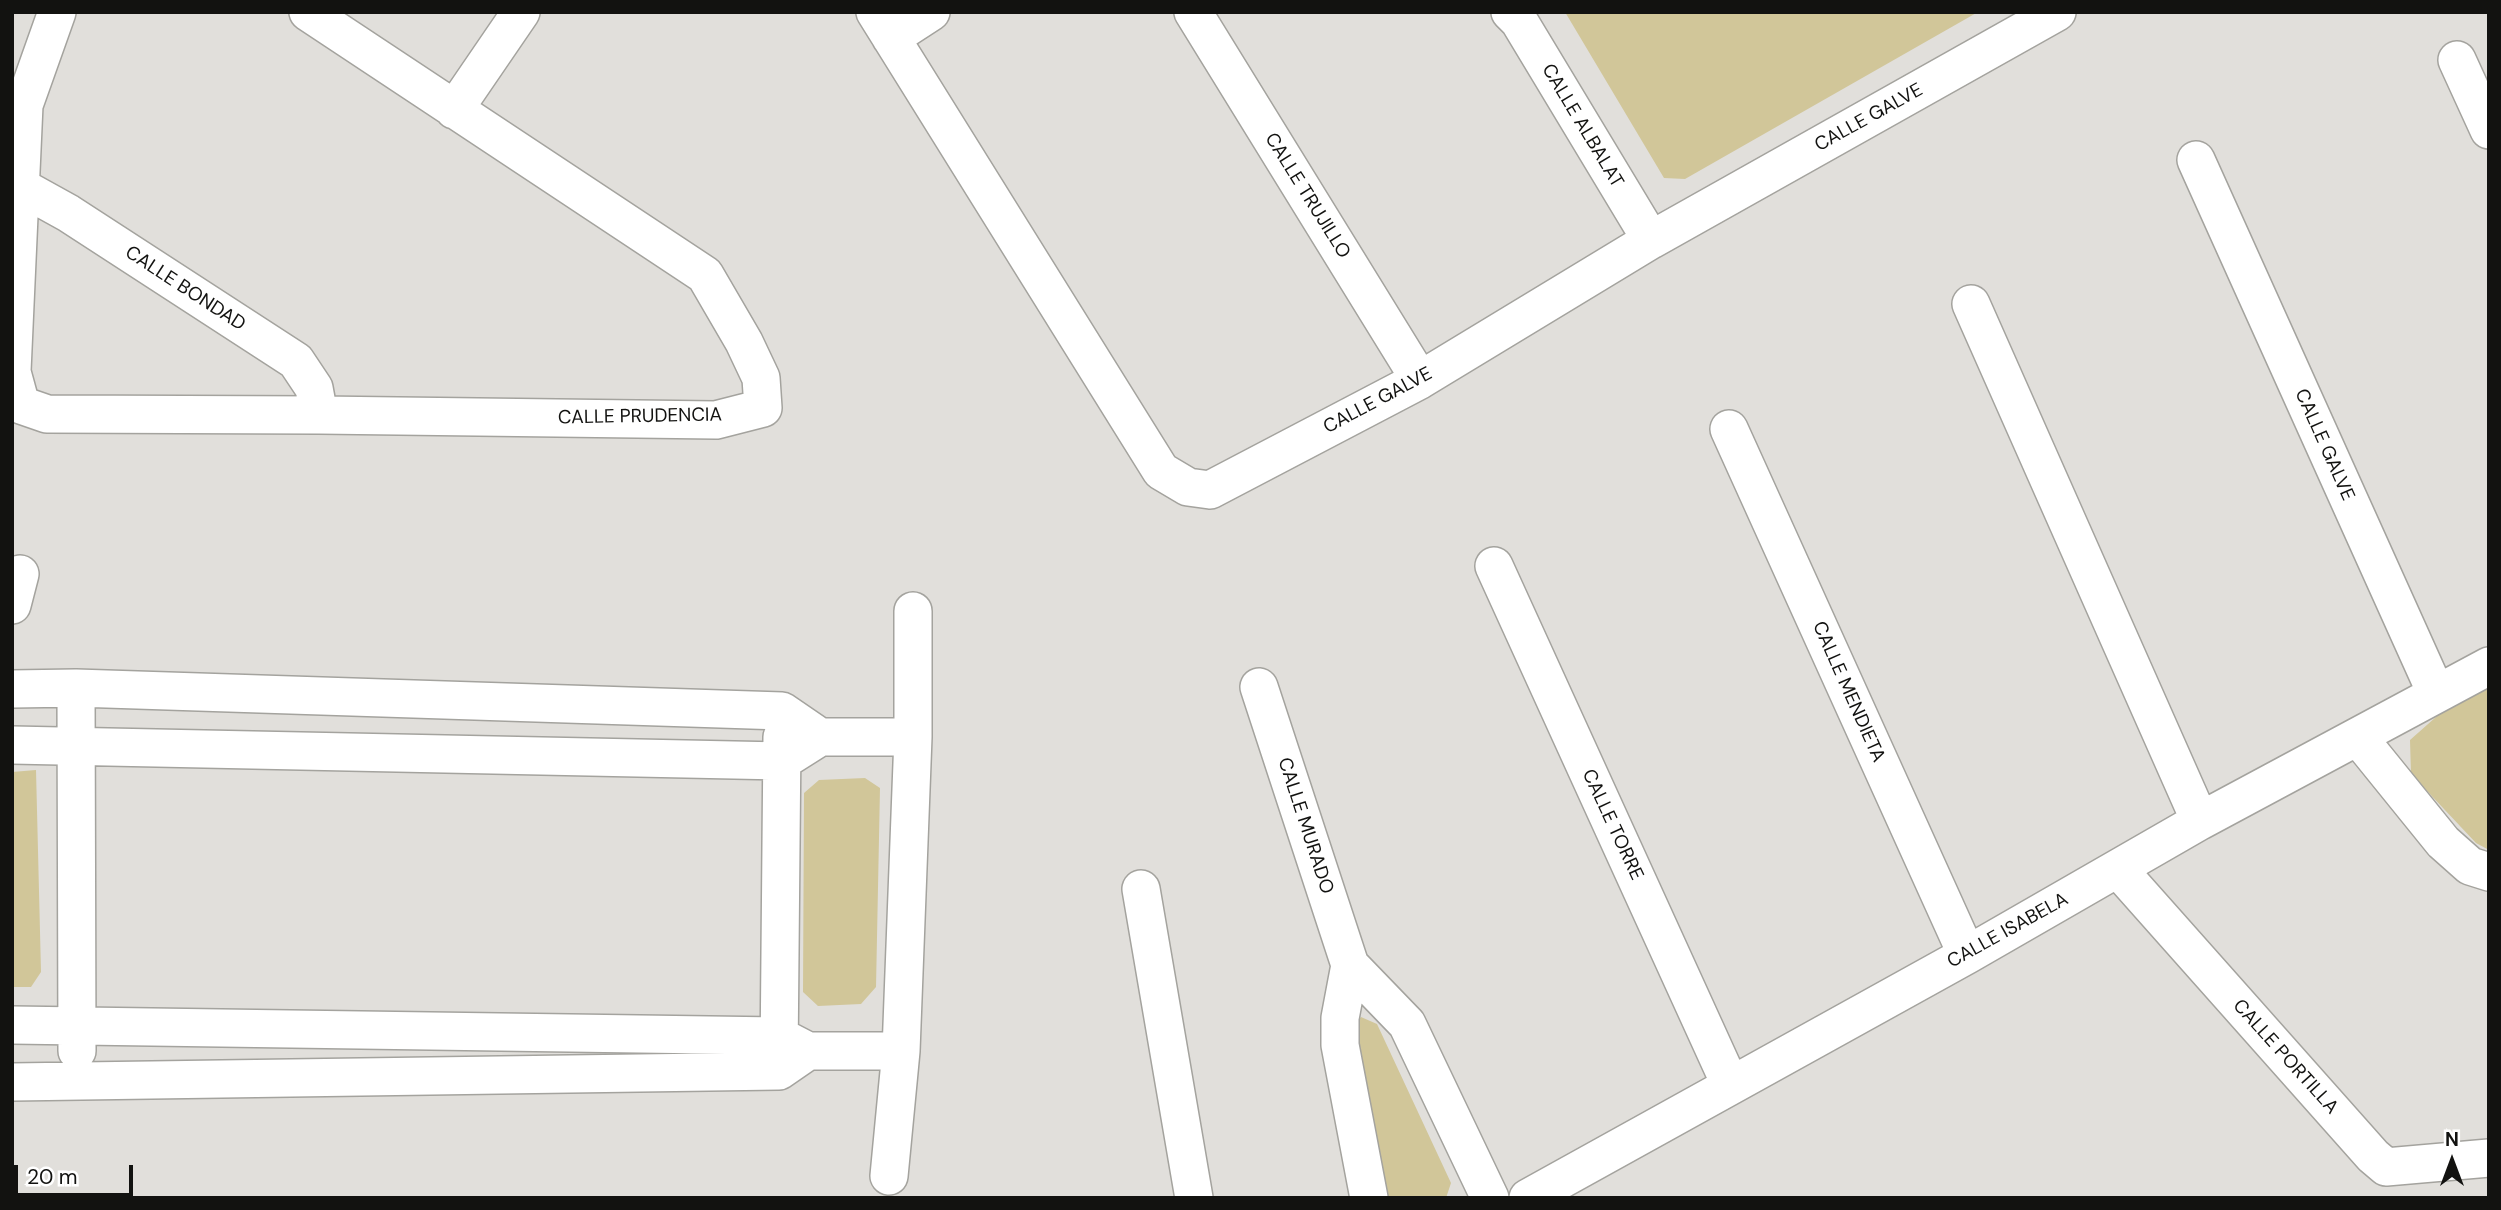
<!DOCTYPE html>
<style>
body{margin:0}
#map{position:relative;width:2501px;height:1210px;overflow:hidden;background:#e1dfdb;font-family:"DM Sans",sans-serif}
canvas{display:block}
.frame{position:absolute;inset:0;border:14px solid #121210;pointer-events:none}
.north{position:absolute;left:2417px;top:1126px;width:70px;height:70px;-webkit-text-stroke:5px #fff;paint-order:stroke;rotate:0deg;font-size:19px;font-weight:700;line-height:28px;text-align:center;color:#121210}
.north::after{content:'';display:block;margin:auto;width:24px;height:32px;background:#121210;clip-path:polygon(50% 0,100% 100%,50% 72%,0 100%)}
.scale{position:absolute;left:14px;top:1165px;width:119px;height:32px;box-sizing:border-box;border:4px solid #121210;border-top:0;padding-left:9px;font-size:21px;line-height:24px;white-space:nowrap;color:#121210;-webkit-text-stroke:5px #fff;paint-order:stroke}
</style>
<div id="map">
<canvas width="2501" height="1210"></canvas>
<div class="frame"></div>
<div class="north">N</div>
<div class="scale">20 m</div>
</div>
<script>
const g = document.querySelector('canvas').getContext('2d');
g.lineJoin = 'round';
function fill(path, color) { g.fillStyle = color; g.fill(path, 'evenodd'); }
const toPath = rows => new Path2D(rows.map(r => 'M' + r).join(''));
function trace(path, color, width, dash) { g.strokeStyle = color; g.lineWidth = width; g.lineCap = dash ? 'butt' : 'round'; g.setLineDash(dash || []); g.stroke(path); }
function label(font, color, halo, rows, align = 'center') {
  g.font = font + ' "DM Sans",sans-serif'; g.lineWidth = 7; g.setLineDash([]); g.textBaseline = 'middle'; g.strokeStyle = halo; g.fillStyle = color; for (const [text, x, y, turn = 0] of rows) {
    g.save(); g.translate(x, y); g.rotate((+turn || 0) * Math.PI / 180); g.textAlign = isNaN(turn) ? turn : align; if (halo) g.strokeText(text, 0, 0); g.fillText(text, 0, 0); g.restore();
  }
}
fill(toPath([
 [1565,12,1978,12,1685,179,1664,178],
 [2489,685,2489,850,2476,843,2411,774,2410,740,2445,709],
 [36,770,41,972,31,987,12,987,12,772],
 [865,778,880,788,876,987,861,1004,818,1006,803,992,804,793,819,780],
 [1361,1017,1377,1024,1451,1183,1446,1198,1383,1198,1352,1029]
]), '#d1c699');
const minor = toPath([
 [875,12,1161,471,1188,487,1210,490,1420,380,1651,240,2057,12],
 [1193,12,1420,380],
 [1510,12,1519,21,1651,240],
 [891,38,931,12],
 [2457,60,2489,130],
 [454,110,521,12],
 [2196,160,2436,693],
 [21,187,68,213,296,361,314,388,319,415],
 [1971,304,2200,821],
 [12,371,24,105,57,12],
 [12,372,21,405,47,414,319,415,716,420,763,408,761,378,744,342,705,275,308,12],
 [1729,429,1967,955],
 [1494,566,1730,1084],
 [12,605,20,574],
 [1259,687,1350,965,1407,1024,1490,1198],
 [76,688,77,1051],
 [12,689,76,688,782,711,820,737],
 [2358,737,2443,842,2470,866,2489,872],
 [12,745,782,761,820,737,913,737],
 [2118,869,2373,1156,2386,1167,2489,1158],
 [1141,889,1194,1198],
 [1350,965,1340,1018,1340,1045,1369,1198],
 [12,1025,779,1036,808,1051,901,1051],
 [779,1060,782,737],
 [12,1082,779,1071,808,1051],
 [889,1176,901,1051,913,737,913,611],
 [1528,1198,1967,955,2200,821,2489,666]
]);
trace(minor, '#a4a39e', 40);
trace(minor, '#fff', 37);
label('19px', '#121210', '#fff', [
 ["CALLE GALVE",1869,118,-29],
 ["CALLE ALBALAT",1582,126,59],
 ["CALLE TRUJILLO",1307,196,58],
 ["CALLE BONDAD",185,289,33],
 ["CALLE GALVE",1378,401,-28],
 ["CALLE PRUDENCIA",640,417,-1],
 ["CALLE GALVE",2324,445,66],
 ["CALLE MENDIETA",1848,692,66],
 ["CALLE TORRE",1612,825,65],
 ["CALLE MURADO",1305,826,72],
 ["CALLE ISABELA",2008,931,-29],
 ["CALLE PORTILLA",2285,1057,48]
]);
</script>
